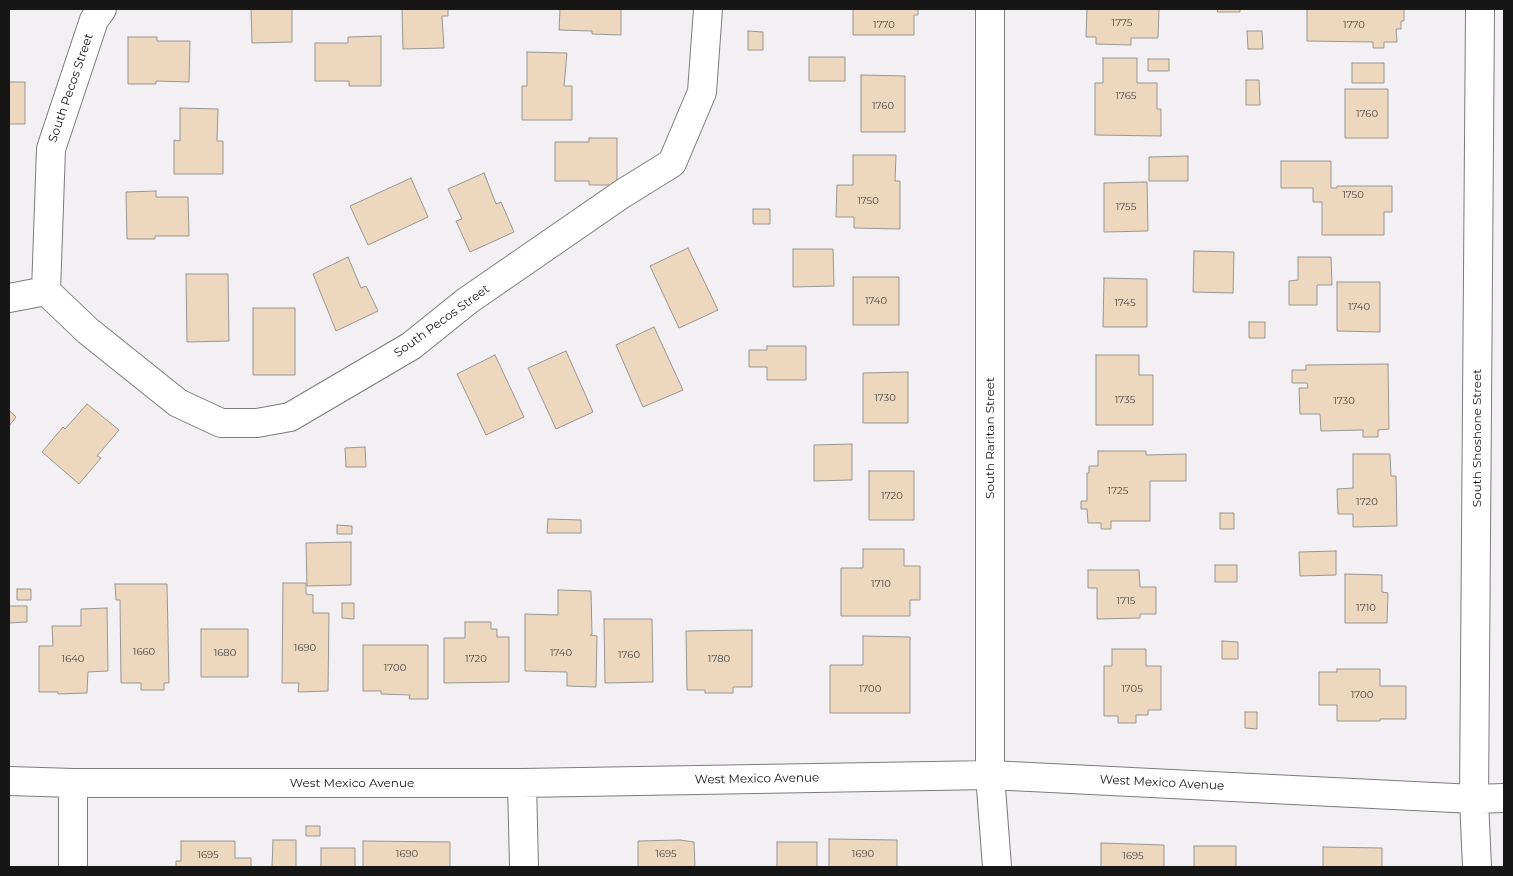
<!DOCTYPE html>
<style>
body{margin:0}
#map{position:relative;width:1513px;height:876px;overflow:hidden;background:#f2f0f3;font-family:Montserrat,sans-serif}
canvas{display:block}
.frame{position:absolute;inset:0;border:10px solid #161617;pointer-events:none}
</style>
<div id="map">
<canvas width="1513" height="876"></canvas>
<div class="frame"></div>
</div>
<script>
const g = document.querySelector('canvas').getContext('2d');
g.lineJoin = 'round';
function fill(path, color) { g.fillStyle = color; g.fill(path, 'evenodd'); }
const toPath = rows => new Path2D(rows.map(r => 'M' + r).join(''));
function trace(path, color, width, dash) { g.strokeStyle = color; g.lineWidth = width; g.lineCap = dash ? 'butt' : 'round'; g.setLineDash(dash || []); g.stroke(path); }
function label(font, color, halo, rows, align = 'center') {
  g.font = font + ' Montserrat,sans-serif'; g.lineWidth = 4; g.setLineDash([]); g.textBaseline = 'middle'; g.strokeStyle = halo; g.fillStyle = color; for (const [text, x, y, turn = 0] of rows) {
    g.save(); g.translate(x, y); g.rotate((+turn || 0) * Math.PI / 180); g.textAlign = isNaN(turn) ? turn : align; if (halo) g.strokeText(text, 0, 0); g.fillText(text, 0, 0); g.restore();
  }
}
const building = toPath([
 [251,9,292,9,292,42,252,43,251,9],
 [402,9,448,9,448,16,442,16,444,48,403,49,402,9],
 [560,9,621,9,621,35,592,34,592,31,559,30,560,9],
 [853,9,918,9,918,15,914,15,914,35,853,35,853,9],
 [1087,9,1159,9,1158,38,1131,38,1131,45,1096,44,1096,37,1086,37,1087,9],
 [1218,9,1240,9,1240,12,1217,12,1218,9],
 [1307,9,1404,9,1404,21,1401,21,1401,29,1396,29,1397,42,1384,42,1384,48,1373,48,1373,42,1307,41,1307,9],
 [748,31,763,32,763,50,748,50,748,31],
 [1247,31,1262,31,1263,49,1248,49,1247,31],
 [381,36,381,86,349,86,349,81,315,81,315,43,348,43,348,37,381,36],
 [128,37,157,37,157,41,190,41,189,82,156,81,156,84,128,84,128,37],
 [527,52,567,53,564,86,572,86,572,120,522,120,522,86,527,86,527,52],
 [809,57,845,57,845,81,809,81,809,57],
 [1103,58,1137,58,1137,83,1157,83,1157,109,1161,109,1161,136,1095,135,1095,83,1103,83,1103,58],
 [1148,59,1169,59,1169,71,1148,71,1148,59],
 [1352,63,1384,63,1384,83,1352,83,1352,63],
 [861,75,905,76,905,132,861,132,861,75],
 [1246,80,1259,80,1260,105,1246,105,1246,80],
 [9,82,25,82,25,124,9,124,9,82],
 [1345,89,1388,89,1388,138,1345,138,1345,89],
 [180,108,218,109,217,141,223,141,223,174,174,174,174,140,180,141,180,108],
 [589,138,617,138,617,185,589,185,589,181,555,181,555,142,589,142,589,138],
 [853,155,896,155,895,181,900,181,900,229,854,228,854,217,836,217,837,185,853,185,853,155],
 [1188,156,1188,181,1149,181,1149,157,1188,156],
 [1281,161,1331,161,1331,188,1337,188,1337,186,1392,186,1392,212,1384,212,1384,235,1322,235,1322,202,1313,202,1313,188,1281,188,1281,161],
 [484,173,496,204,501,202,514,232,470,252,456,221,462,219,448,189,484,173],
 [411,178,428,217,368,245,350,206,411,178],
 [1143,182,1147,182,1148,231,1104,232,1104,183,1143,182],
 [156,191,156,197,188,197,189,236,155,236,155,239,127,239,126,192,156,191],
 [753,209,770,209,770,224,753,224,753,209],
 [688,248,718,310,679,328,650,266,688,248],
 [793,249,833,249,834,286,793,287,793,249],
 [1194,251,1234,252,1233,293,1193,292,1194,251],
 [348,257,361,288,366,286,378,311,336,331,313,274,348,257],
 [1298,257,1331,257,1332,285,1317,285,1317,305,1289,305,1289,281,1298,280,1298,257],
 [186,274,228,274,229,341,187,342,186,274],
 [853,277,899,277,899,325,853,325,853,277],
 [1104,278,1147,279,1147,327,1103,327,1104,278],
 [1337,282,1380,282,1380,332,1337,331,1337,282],
 [253,308,295,308,295,375,253,375,253,308],
 [1249,322,1265,322,1265,338,1249,338,1249,322],
 [654,327,683,390,643,407,616,345,654,327],
 [767,346,806,346,806,380,767,380,767,367,749,367,749,350,767,350,767,346],
 [566,351,593,412,556,429,528,368,566,351],
 [495,355,524,417,486,435,457,374,495,355],
 [1096,355,1139,355,1139,375,1153,375,1153,425,1096,425,1096,355],
 [1388,364,1389,429,1378,430,1378,437,1363,437,1363,430,1321,431,1320,414,1300,414,1299,388,1308,388,1307,383,1292,383,1292,370,1306,370,1306,365,1388,364],
 [908,372,908,423,863,423,863,373,908,372],
 [87,404,119,430,97,456,101,458,79,484,42,452,63,427,65,429,87,404],
 [9,410,16,417,9,426,9,410],
 [852,444,852,480,814,481,814,445,852,444],
 [365,447,366,467,346,467,345,448,365,447],
 [1098,451,1146,451,1146,455,1186,454,1186,481,1150,481,1150,521,1111,521,1111,529,1101,529,1101,523,1088,523,1087,509,1081,509,1081,501,1087,501,1087,473,1089,473,1089,466,1098,466,1098,451],
 [1353,454,1390,454,1391,476,1396,476,1397,526,1353,527,1353,514,1338,514,1337,489,1353,488,1353,454],
 [869,471,914,471,914,520,869,520,869,471],
 [1220,513,1234,513,1234,529,1220,529,1220,513],
 [548,519,581,520,581,533,547,533,548,519],
 [337,525,352,526,352,534,337,534,337,525],
 [351,542,351,585,307,586,306,543,351,542],
 [863,549,904,549,904,566,920,566,920,600,910,600,910,616,841,616,841,568,863,568,863,549],
 [1336,551,1336,575,1300,576,1299,552,1336,551],
 [1215,565,1237,565,1237,582,1215,582,1215,565],
 [1088,570,1139,570,1140,587,1156,587,1156,614,1140,614,1140,618,1097,619,1097,588,1088,588,1088,570],
 [1345,574,1382,575,1382,592,1388,593,1387,623,1345,623,1345,574],
 [283,583,306,583,306,594,313,595,313,613,329,613,328,691,298,692,299,683,282,683,283,583],
 [115,584,167,584,169,683,164,683,164,690,141,690,141,683,121,683,120,600,116,600,115,584],
 [17,589,31,589,31,600,17,600,17,589],
 [558,590,591,591,592,634,590,635,597,636,596,687,567,686,567,672,525,671,525,614,558,615,558,590],
 [342,603,354,603,354,619,342,618,342,603],
 [9,606,27,606,27,622,9,623,9,606],
 [107,608,108,671,88,672,87,693,58,694,58,692,39,692,39,646,53,646,52,626,81,626,81,609,107,608],
 [604,619,652,619,653,682,605,683,604,619],
 [465,622,491,622,491,629,497,629,497,637,509,637,509,682,444,683,444,638,465,638,465,622],
 [201,629,248,629,248,677,201,677,201,629],
 [752,630,752,687,733,687,733,693,705,693,705,690,687,690,686,631,752,630],
 [863,636,910,637,910,713,830,713,830,665,863,665,863,636],
 [1222,641,1238,642,1238,659,1222,659,1222,641],
 [363,645,428,645,428,699,409,699,410,695,381,694,381,691,363,691,363,645],
 [1112,649,1146,649,1146,666,1161,666,1161,710,1148,710,1148,715,1136,715,1136,723,1118,723,1118,716,1104,716,1104,666,1112,666,1112,649],
 [1337,669,1380,669,1380,686,1406,686,1406,719,1380,719,1380,721,1337,721,1337,705,1319,705,1319,672,1337,672,1337,669],
 [1245,712,1257,712,1257,729,1245,728,1245,712],
 [306,826,320,826,320,836,306,836,306,826],
 [829,839,897,840,897,867,829,867,829,839],
 [273,840,296,840,296,867,272,867,273,840],
 [680,840,694,842,695,867,638,867,638,841,680,840],
 [181,841,235,841,235,858,251,858,251,867,176,867,176,861,181,861,181,841],
 [363,841,450,842,450,867,363,867,363,841],
 [777,842,817,842,817,867,777,867,777,842],
 [1101,843,1164,845,1164,867,1101,867,1101,843],
 [1194,846,1236,846,1236,867,1194,867,1194,846],
 [1323,847,1382,848,1382,867,1323,867,1323,847],
 [321,848,355,848,355,867,321,867,321,848]
]);
fill(building, '#edd7be');
trace(building, '#989693', 1);
const minor = toPath([
 [102,9,94,20,51,149,46,291,88,331,178,403,221,423,257,423,290,417,411,346,467,301,622,194,672,163,702,92,708,9],
 [990,9,990,775,997,867],
 [9,298,46,291],
 [9,781,73,783,522,783,990,775,1474,799,1504,798],
 [73,783,73,867],
 [522,783,524,867],
 [1477,867,1474,799,1480,9]
]);
trace(minor, '#7c7b7e', 30);
trace(minor, '#fff', 28);
label('10px', '#4c4641', null, [
 ["1775",1122,23],
 ["1770",884,25],
 ["1770",1354,25],
 ["1765",1126,96],
 ["1760",883,106],
 ["1760",1367,114],
 ["1750",1353,195],
 ["1750",868,201],
 ["1755",1126,207],
 ["1740",876,301],
 ["1745",1125,303],
 ["1740",1359,307],
 ["1730",885,398],
 ["1735",1125,400],
 ["1730",1344,401],
 ["1725",1118,491],
 ["1720",892,496],
 ["1720",1367,502],
 ["1710",881,584],
 ["1715",1126,601],
 ["1710",1366,608],
 ["1690",305,648],
 ["1660",144,652],
 ["1680",225,653],
 ["1740",561,653],
 ["1760",629,655],
 ["1640",73,659],
 ["1720",476,659],
 ["1780",719,659],
 ["1700",395,668],
 ["1700",870,689],
 ["1705",1132,689],
 ["1700",1362,695],
 ["1690",407,854],
 ["1695",666,854],
 ["1690",863,854],
 ["1695",208,855],
 ["1695",1133,856]
]);
label('12px', '#161617', '#fffeff', [
 ["South Pecos Street",71,88,-71],
 ["South Pecos Street",442,321,-36],
 ["South Raritan Street",990,438,-90],
 ["South Shoshone Street",1477,438,-90],
 ["West Mexico Avenue",757,779,-1],
 ["West Mexico Avenue",352,783],
 ["West Mexico Avenue",1162,783,3]
]);
</script>
